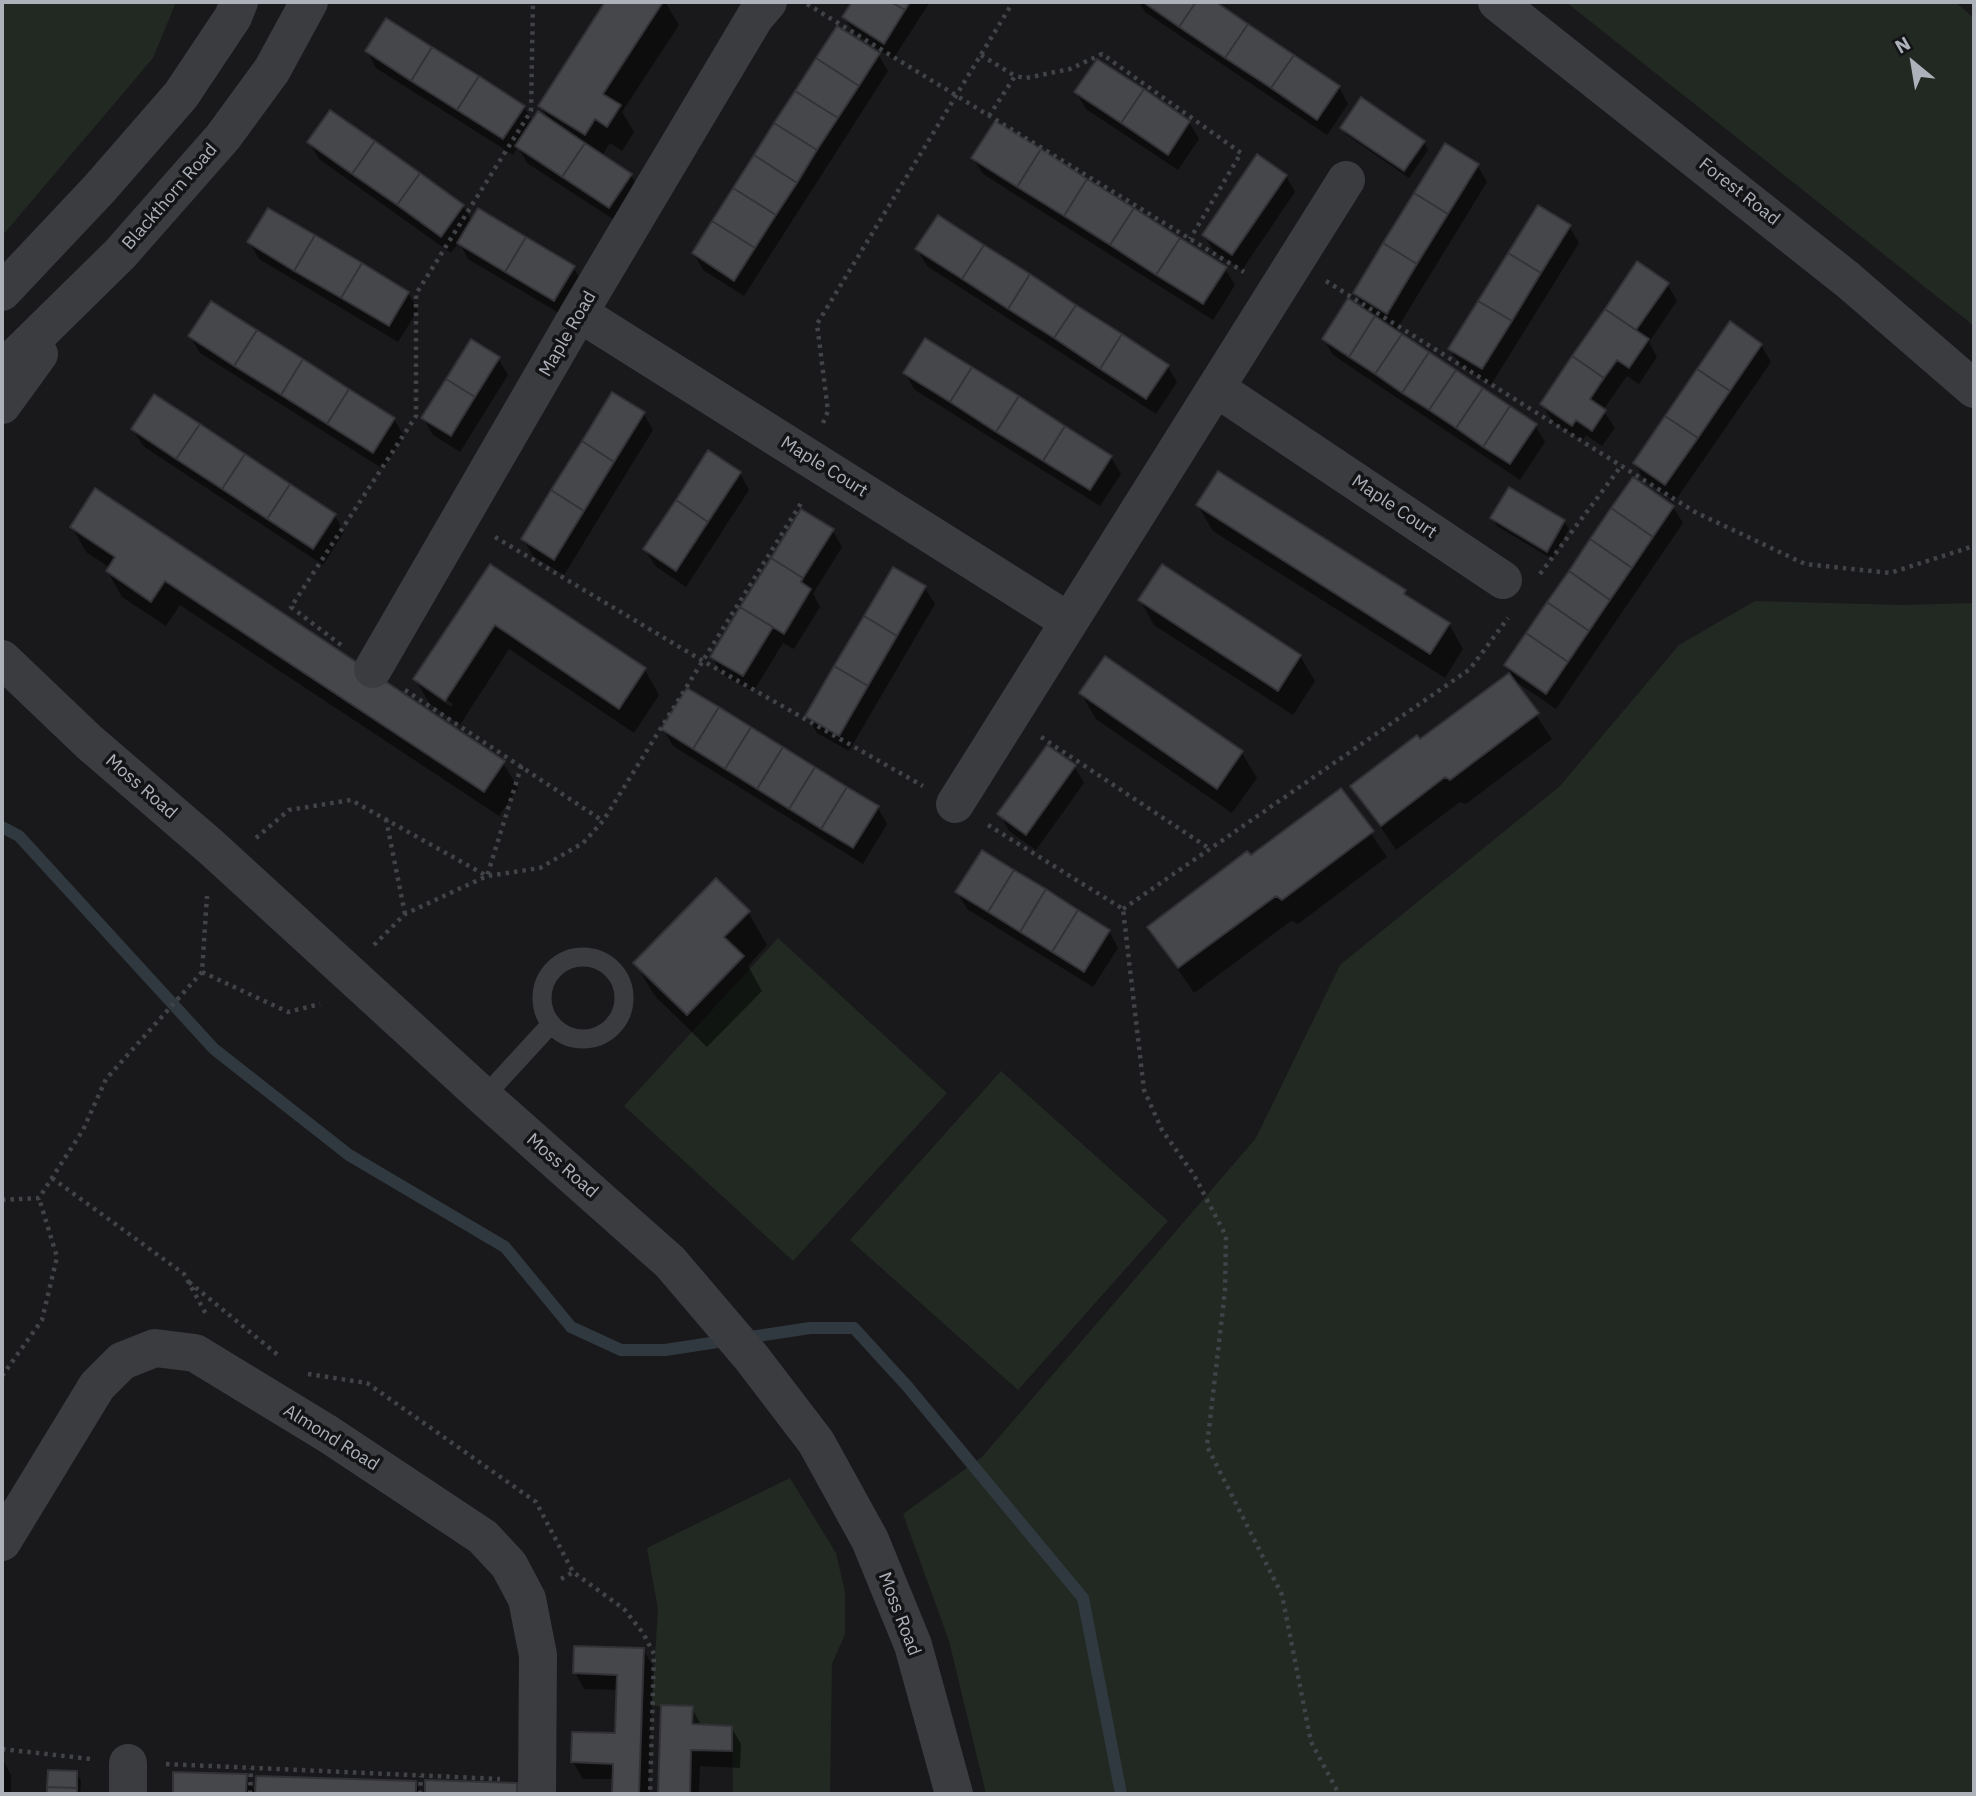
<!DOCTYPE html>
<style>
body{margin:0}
#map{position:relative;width:1976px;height:1796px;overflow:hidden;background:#19191b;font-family:"IBM Plex Sans",sans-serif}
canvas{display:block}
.frame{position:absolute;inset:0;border:4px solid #acb1ba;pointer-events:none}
.north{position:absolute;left:1878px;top:28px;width:70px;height:70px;-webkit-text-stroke:5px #141416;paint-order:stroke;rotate:330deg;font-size:19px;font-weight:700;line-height:28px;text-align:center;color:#acb1ba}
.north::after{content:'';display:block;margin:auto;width:24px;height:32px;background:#acb1ba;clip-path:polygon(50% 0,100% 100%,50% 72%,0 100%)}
</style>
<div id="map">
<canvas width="1976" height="1796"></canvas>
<div class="frame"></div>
<div class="north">N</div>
</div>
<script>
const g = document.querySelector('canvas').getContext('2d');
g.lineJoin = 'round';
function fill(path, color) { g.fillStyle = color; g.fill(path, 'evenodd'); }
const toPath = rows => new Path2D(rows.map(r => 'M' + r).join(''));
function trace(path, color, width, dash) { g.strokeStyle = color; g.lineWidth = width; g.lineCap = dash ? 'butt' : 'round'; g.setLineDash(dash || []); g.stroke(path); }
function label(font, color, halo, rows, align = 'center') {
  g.font = font + ' "IBM Plex Sans",sans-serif'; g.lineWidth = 7; g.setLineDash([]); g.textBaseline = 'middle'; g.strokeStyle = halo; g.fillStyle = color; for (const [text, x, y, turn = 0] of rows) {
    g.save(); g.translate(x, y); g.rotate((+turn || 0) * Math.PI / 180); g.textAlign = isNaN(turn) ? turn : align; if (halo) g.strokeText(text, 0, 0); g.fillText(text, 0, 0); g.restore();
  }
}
fill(toPath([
 [2,2,176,2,153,58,2,236],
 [1566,2,1955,2,1974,18,1974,326],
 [1755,601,1903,605,1974,603,1974,1794,986,1794,949,1641,903,1514,982,1457,1256,1138,1340,965,1560,786,1679,645],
 [778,938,947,1093,793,1261,624,1106],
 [1001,1071,1168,1221,1018,1390,850,1240],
 [790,1478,836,1553,845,1592,845,1634,832,1664,830,1794,733,1794,732,1726,692,1724,692,1706,652,1706,658,1609,647,1548]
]), '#212922');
fill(toPath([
 [607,2,665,2,679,25,622,112,634,132,622,151,610,143,602,156,631,175,640,192,619,223,527,163,518,147,513,155,376,68,367,51,524,107,533,122,550,121,540,106],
 [854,2,930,2,893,59,854,33,844,17],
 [1139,2,1213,2,1339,87,1348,104,1327,135,1145,12],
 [878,54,888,71,744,296,703,270,694,254],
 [1076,92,1189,122,1199,139,1178,170,1086,109],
 [1342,128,1424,142,1428,150,1409,178,1347,135],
 [309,142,463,206,472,221,573,267,583,284,564,316,468,259,459,242,451,253,319,159],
 [973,158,1225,269,1235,285,1213,320,983,174],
 [1477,165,1487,182,1395,332,1535,425,1545,442,1520,480,1333,355,1324,339,1366,312,1355,293],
 [1286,176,1295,192,1242,270,1214,252,1204,235],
 [1569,226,1579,243,1491,385,1460,365,1450,349],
 [249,242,408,293,418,310,398,342,259,259],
 [917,249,1167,366,1177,382,1156,414,927,266],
 [1637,263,1667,284,1677,301,1649,342,1657,357,1639,384,1627,376,1603,410,1615,428,1602,446,1586,435,1582,441,1552,421,1542,404],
 [190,336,394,419,404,436,383,469,200,353],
 [1761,345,1771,362,1675,501,1644,480,1635,463],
 [498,358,508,375,460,452,433,435,423,418],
 [905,373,1111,457,1121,474,1100,506,915,390],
 [644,414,653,430,564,575,533,556,523,539],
 [133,429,335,516,344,532,323,565,143,446],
 [740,473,749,490,686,587,655,566,645,549],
 [1510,489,1564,522,1569,529,1552,559,1497,526,1492,518],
 [1198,506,1404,591,1409,599,1449,624,1463,649,1445,678,1213,531],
 [1673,507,1683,523,1556,709,1512,679,1552,739,1466,804,1460,802,1396,850,1353,786,1420,742,1511,673,1506,665],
 [72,527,503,763,518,788,499,816,180,605,166,626,122,597,108,572,110,568,86,552],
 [832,530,842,547,813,594,820,607,794,649,783,643,753,692,722,674,712,657],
 [491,567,645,670,659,695,634,733,509,649,460,725,430,704,415,679],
 [434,691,453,704,451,707,434,695],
 [925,588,935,604,849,751,817,733,807,716],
 [1140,600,1300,656,1315,681,1293,715,1154,625],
 [1106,658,1242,753,1257,778,1232,813,1096,719,1081,693],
 [663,729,878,808,887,824,863,864,673,746],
 [1075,767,1084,783,1036,850,1009,831,1000,814],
 [1341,790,1387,857,1298,924,1291,921,1194,993,1149,927],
 [957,892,1109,931,1118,948,1093,987,967,909],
 [748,912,767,945,748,966,762,991,707,1047,655,996,635,963],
 [643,1650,653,1666,649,1794,614,1794,615,1779,583,1779,573,1762,616,1735,618,1690,584,1689,575,1672],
 [692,1708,701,1725,731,1727,741,1744,740,1768,700,1766,699,1794,661,1794],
 [2,1758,11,1775,11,1794,2,1794],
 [49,1772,76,1773,81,1781,80,1794,49,1794],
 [175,1774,246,1776,256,1794,174,1794],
 [258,1778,415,1783,422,1794,257,1794],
 [427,1782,516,1785,522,1794,426,1794]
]), '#0007');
trace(toPath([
 [2,827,19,836,214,1049,349,1155,505,1247,571,1327,621,1350,665,1350,810,1328,854,1328,907,1386,1083,1598,1121,1794]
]), '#30393f', 12);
const building = toPath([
 [605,2,663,2,603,94,621,105,607,127,595,119,585,135,538,106,605,2],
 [852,2,891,2,905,10,884,44,842,17,852,2],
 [891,2,910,2,905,10,891,2],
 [1143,2,1196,2,1179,27,1143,2],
 [1196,2,1216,2,1248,24,1225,58,1179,27,1196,2],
 [386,18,432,47,411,81,365,51,386,18],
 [1248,24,1294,55,1271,88,1225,58,1248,24],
 [837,26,880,53,859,86,816,58,837,26],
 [432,47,479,76,457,110,411,81,432,47],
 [1294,55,1340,86,1317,120,1271,88,1294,55],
 [816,58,859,86,838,118,795,91,816,58],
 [1097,59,1144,89,1121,123,1074,92,1097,59],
 [479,76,525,106,503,139,457,110,479,76],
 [1144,89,1190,121,1168,155,1121,123,1144,89],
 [795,91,838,118,817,150,774,123,795,91],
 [1361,97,1425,141,1404,171,1340,128,1361,97],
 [330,110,375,141,352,174,307,142,330,110],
 [538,111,585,143,562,177,515,146,538,111],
 [995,121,1041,149,1017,187,971,158,995,121],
 [774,123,817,150,797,183,754,155,774,123],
 [375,141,420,173,397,205,352,174,375,141],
 [585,143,632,174,609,208,562,177,585,143],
 [1445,143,1479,164,1448,214,1414,193,1445,143],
 [1041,149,1087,179,1064,216,1017,187,1041,149],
 [1257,154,1287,175,1232,255,1202,235,1257,154],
 [754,155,797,183,776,215,733,188,754,155],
 [420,173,464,205,441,237,397,205,420,173],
 [1087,179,1134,208,1110,245,1064,216,1087,179],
 [733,188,776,215,755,248,712,221,733,188],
 [1414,193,1448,214,1417,264,1383,243,1414,193],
 [1538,205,1571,225,1541,273,1508,253,1538,205],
 [268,208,315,235,294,271,247,242,268,208],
 [478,208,526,237,505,272,457,243,478,208],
 [1134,208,1180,238,1156,275,1110,245,1134,208],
 [938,215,984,245,962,279,915,249,938,215],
 [712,221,755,248,734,281,692,253,712,221],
 [315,235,362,263,341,298,294,271,315,235],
 [526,237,575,266,554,301,505,272,526,237],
 [1180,238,1227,267,1203,304,1156,275,1180,238],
 [1383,243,1417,264,1387,314,1353,293,1383,243],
 [984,245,1030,274,1008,309,962,279,984,245],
 [1508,253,1541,273,1512,321,1478,301,1508,253],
 [1637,261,1669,283,1636,330,1605,309,1637,261],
 [362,263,409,292,389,326,341,298,362,263],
 [1030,274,1076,305,1054,338,1008,309,1030,274],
 [1348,298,1375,316,1349,357,1322,339,1348,298],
 [211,301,257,330,234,366,188,336,211,301],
 [1478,301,1512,321,1482,369,1448,349,1478,301],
 [1076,305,1122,334,1100,369,1054,338,1076,305],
 [1605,309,1649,339,1629,368,1617,360,1604,378,1572,356,1605,309],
 [1375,316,1402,334,1375,374,1349,357,1375,316],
 [1730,321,1762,344,1730,391,1697,369,1730,321],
 [257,330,303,359,281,395,234,366,257,330],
 [1122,334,1169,365,1146,399,1100,369,1122,334],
 [1402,334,1429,352,1402,393,1375,374,1402,334],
 [925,338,972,367,950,402,903,373,925,338],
 [471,339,500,357,475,397,446,379,471,339],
 [1429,352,1456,370,1429,410,1402,393,1429,352],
 [1572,356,1604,378,1590,399,1606,410,1592,431,1576,420,1572,426,1540,404,1572,356],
 [303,359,349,389,327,424,281,395,303,359],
 [972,367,1019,396,996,432,950,402,972,367],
 [1697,369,1730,391,1698,438,1665,416,1697,369],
 [1456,370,1483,388,1456,428,1429,410,1456,370],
 [446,379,475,397,451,436,421,418,446,379],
 [1483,388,1510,406,1483,447,1456,428,1483,388],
 [349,389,395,418,373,453,327,424,349,389],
 [612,392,645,412,614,462,582,441,612,392],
 [154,394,200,424,176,459,131,429,154,394],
 [1019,396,1065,426,1043,461,996,432,1019,396],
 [1510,406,1537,424,1510,464,1483,447,1510,406],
 [1665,416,1698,438,1665,485,1633,463,1665,416],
 [200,424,245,454,222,489,176,459,200,424],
 [1065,426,1112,456,1090,490,1043,461,1065,426],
 [582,441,614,462,584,511,551,490,582,441],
 [708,450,741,472,708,522,676,500,708,450],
 [245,454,290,484,267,519,222,489,245,454],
 [1218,471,1406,590,1404,594,1450,623,1430,654,1196,505,1218,471],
 [1633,477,1674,506,1653,537,1611,508,1633,477],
 [290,484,336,514,313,549,267,519,290,484],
 [1509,487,1565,520,1547,552,1490,518,1509,487],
 [95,488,505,761,484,792,165,581,151,602,106,571,115,557,70,527,95,488],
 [551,490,584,511,554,560,521,539,551,490],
 [676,500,708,522,676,571,643,549,676,500],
 [1611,508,1653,537,1632,568,1590,539,1611,508],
 [801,509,834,529,803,578,771,558,801,509],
 [1590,539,1632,568,1610,600,1569,571,1590,539],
 [771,558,803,578,801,582,811,589,784,634,740,607,771,558],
 [490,564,646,668,619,709,495,625,445,701,413,679,490,564],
 [1162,564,1301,655,1278,691,1138,600,1162,564],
 [893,567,926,586,897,636,864,616,893,567],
 [1569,571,1610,600,1589,631,1547,602,1569,571],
 [1547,602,1589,631,1568,662,1526,633,1547,602],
 [740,607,773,627,743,676,710,657,740,607],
 [864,616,897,636,868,686,834,666,864,616],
 [1526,633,1568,662,1546,694,1504,665,1526,633],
 [1105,656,1243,751,1217,789,1079,693,1105,656],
 [834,666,868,686,839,736,805,716,834,666],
 [1509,673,1539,713,1450,780,1445,777,1381,826,1350,786,1417,735,1420,739,1509,673],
 [687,688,719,707,693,749,661,729,687,688],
 [719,707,751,727,725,769,693,749,719,707],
 [751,727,783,747,757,789,725,769,751,727],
 [1047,745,1076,765,1026,835,997,814,1047,745],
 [783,747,815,767,789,809,757,789,783,747],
 [815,767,847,787,821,829,789,809,815,767],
 [847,787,879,806,853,848,821,829,847,787],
 [1341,788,1374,831,1282,900,1276,896,1178,968,1147,927,1247,851,1251,855,1341,788],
 [982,850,1014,870,988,912,955,892,982,850],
 [1014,870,1046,889,1020,932,988,912,1014,870],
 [716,878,750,911,724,937,744,956,687,1015,633,963,716,878],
 [1046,889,1078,910,1052,952,1020,932,1046,889],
 [1078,910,1110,930,1084,972,1052,952,1078,910],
 [574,1646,644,1648,639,1794,612,1794,613,1764,571,1762,572,1732,615,1733,617,1675,573,1673,574,1646],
 [661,1705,693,1706,692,1724,732,1726,732,1751,691,1750,690,1794,658,1793,661,1705],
 [48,1770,77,1771,77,1788,47,1787,48,1770],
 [173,1772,247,1774,246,1794,173,1794,173,1772],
 [256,1776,416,1781,416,1794,255,1794,256,1776],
 [425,1780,517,1783,517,1794,425,1794,425,1780],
 [47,1787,77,1788,77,1794,47,1794,47,1787]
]);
fill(building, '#46474b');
trace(building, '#333337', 2);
trace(toPath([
 [807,4,1244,272],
 [981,55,1015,76],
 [989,116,1015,76,1026,78,1070,69,1102,54,1241,153,1190,239],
 [1326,281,1695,512,1805,564,1890,573,1974,546],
 [823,423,828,411,817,324,1013,2],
 [495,537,703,661,923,786],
 [1540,574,1622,465],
 [341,645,291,607,416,416,416,294,531,111,533,2],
 [405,690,603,821],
 [1041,737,1210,849],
 [386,819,405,914],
 [988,825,1123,909,1144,1090,1162,1130,1194,1175,1226,1236,1225,1291,1207,1446,1282,1595,1311,1742,1339,1794],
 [256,838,289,810,351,800,487,876,522,764],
 [1123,909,1470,669,1508,618],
 [374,945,405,914,487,876,540,868,583,843,603,821,803,500],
 [202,972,288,1012,320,1004],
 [52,1178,184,1274,206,1314],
 [2,1200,39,1198,83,1130,106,1079,202,972,207,896],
 [189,1282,278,1355],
 [308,1374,367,1383,536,1502,573,1572],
 [2,1376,42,1320,57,1257,39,1198],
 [561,1579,573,1572,624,1609,643,1633,654,1654,650,1794],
 [2,1749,91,1759],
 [166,1764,500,1779],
 [250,1794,251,1768],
 [420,1794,421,1776]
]), '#404347', 4.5, [3.5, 5]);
trace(toPath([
 '542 998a41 41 0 1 1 82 0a41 41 0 1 1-82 0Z',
 [484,1097,551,1024]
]), '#3a3c40', 19);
trace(toPath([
 [579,313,1068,621],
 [1216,388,1503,580],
 [373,669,579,313,755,17,768,2],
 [955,804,1346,180],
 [2,1542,97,1386,122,1361,155,1348,195,1353,328,1434,483,1537,509,1565,527,1599,538,1655,537,1794],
 [128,1794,128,1763]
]), '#3a3c40', 38);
trace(toPath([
 [1497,2,1848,280,1974,389],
 [2,292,100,188,181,95,233,17,239,2],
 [2,370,120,254,223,137,272,70,309,2],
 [2,405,39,354],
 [2,659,89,742,211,847,484,1097,670,1262,751,1357,816,1442,870,1540,913,1645,954,1794]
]), '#3a3c40', 38);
label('18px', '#acb1ba', '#141416', [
 ["Forest Road",1739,192,38],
 ["Blackthorn Road",170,197,-49],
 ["Maple Road",568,334,-60],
 ["Maple Court",824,467,32],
 ["Maple Court",1394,507,34],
 ["Moss Road",141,787,41],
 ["Moss Road",562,1166,41],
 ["Almond Road",331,1438,32],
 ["Moss Road",899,1614,69]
]);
</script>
